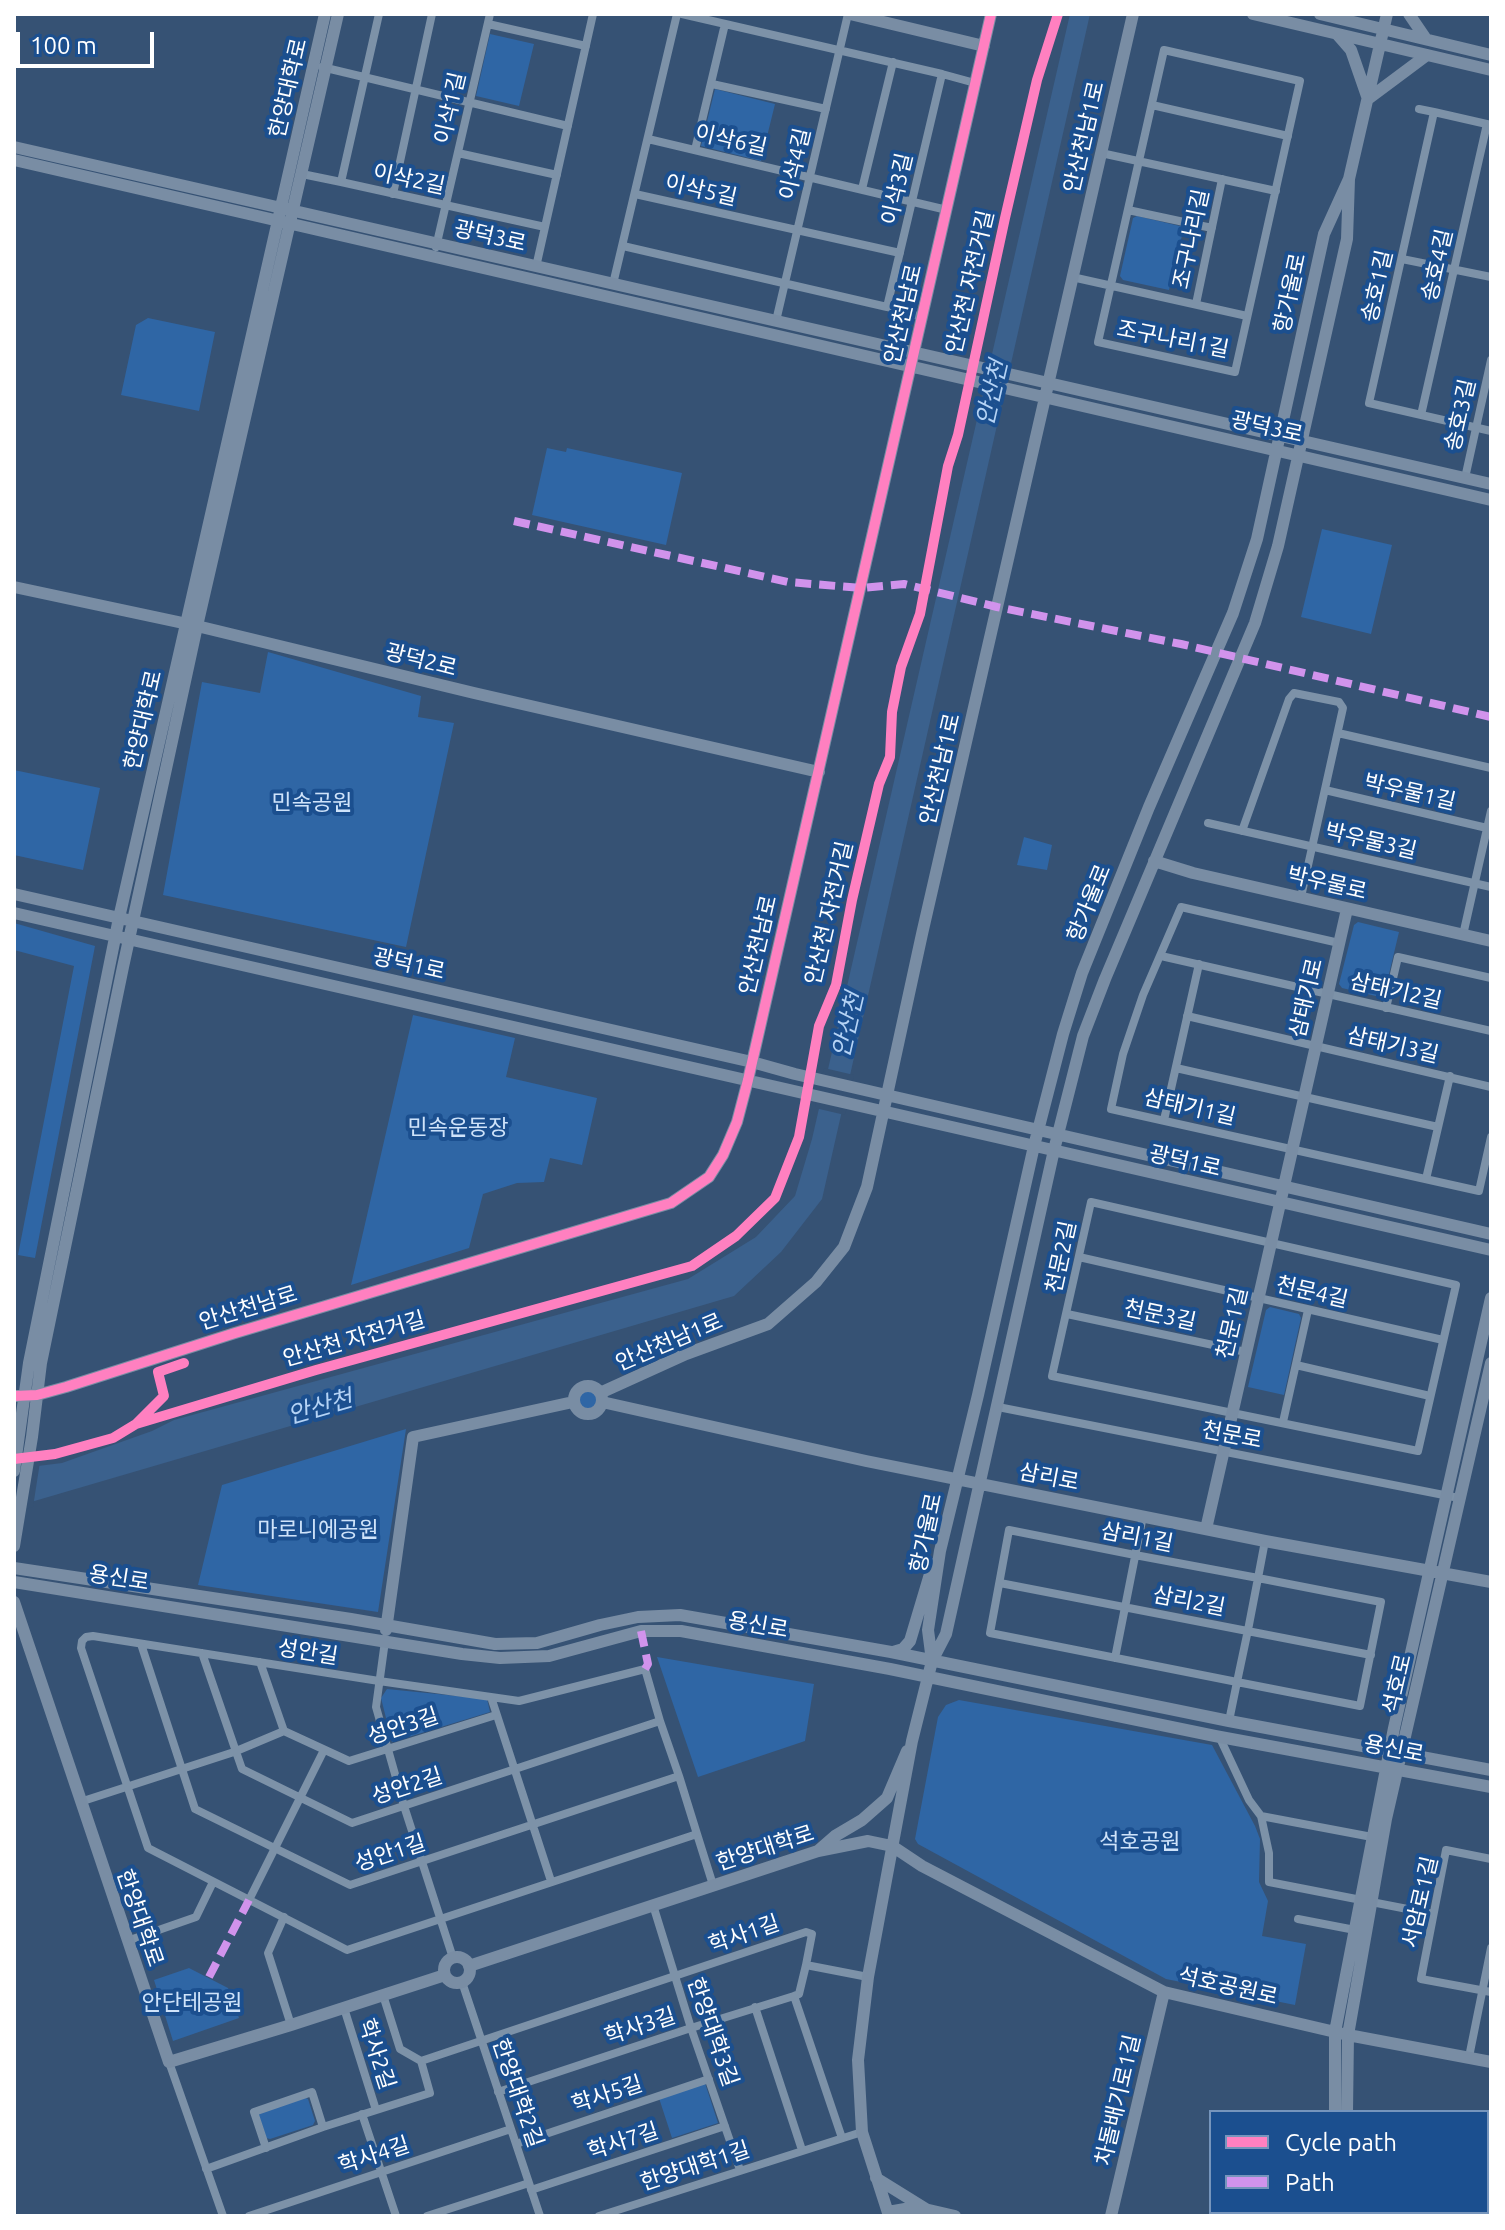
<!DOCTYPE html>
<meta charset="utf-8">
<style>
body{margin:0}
#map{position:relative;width:1505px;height:2230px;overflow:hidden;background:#365274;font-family:Ubuntu,sans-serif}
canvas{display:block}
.frame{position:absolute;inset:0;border:16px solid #fff;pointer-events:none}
.legend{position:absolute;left:1209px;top:2110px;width:280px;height:104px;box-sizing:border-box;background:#1b4f8f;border:2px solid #7695bc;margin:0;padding:10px 14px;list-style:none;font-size:24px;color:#fff}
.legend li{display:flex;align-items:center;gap:16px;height:40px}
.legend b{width:40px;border:2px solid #7695bc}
.scale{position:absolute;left:16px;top:32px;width:138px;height:36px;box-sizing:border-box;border:4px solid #fff;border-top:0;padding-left:10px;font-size:24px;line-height:28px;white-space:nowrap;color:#fff;-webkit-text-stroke:6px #1b4f8f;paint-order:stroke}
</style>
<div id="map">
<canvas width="1505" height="2230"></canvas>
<div class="frame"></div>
<ul class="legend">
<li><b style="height:10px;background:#ff80c0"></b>Cycle path</li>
<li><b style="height:10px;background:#d193ec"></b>Path</li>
</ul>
<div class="scale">100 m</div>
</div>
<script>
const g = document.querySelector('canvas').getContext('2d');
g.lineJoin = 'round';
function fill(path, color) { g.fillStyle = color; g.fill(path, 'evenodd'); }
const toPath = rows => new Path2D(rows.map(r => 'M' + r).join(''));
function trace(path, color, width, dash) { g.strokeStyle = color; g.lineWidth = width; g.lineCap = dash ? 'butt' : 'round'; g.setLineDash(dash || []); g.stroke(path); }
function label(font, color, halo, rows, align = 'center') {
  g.font = font + ' Ubuntu,"Noto Sans KR",sans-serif'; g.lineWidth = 8; g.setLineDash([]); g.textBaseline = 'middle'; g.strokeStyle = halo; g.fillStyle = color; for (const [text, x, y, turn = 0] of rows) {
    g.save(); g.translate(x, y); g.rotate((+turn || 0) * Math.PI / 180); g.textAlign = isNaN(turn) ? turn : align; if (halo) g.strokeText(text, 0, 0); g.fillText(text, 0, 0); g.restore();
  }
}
fill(toPath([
 [490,34,534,44,519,106,476,96],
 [715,89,775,104,761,161,701,146],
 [1137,216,1184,227,1169,290,1123,280,1120,276,1133,218],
 [148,318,215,332,199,411,121,395,136,325],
 [547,448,566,452,567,448,682,473,666,545,532,515],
 [1322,529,1392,545,1371,634,1301,617],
 [268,652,421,696,418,717,454,723,406,947,163,895,202,682,260,693],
 [14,770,100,788,83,870,14,855],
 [1024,837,1052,845,1047,870,1017,865],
 [1358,922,1399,932,1384,995,1380,997,1342,988,1339,984,1354,925],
 [14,923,95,946,35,1258,18,1255,74,966,14,950],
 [413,1015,515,1038,506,1077,597,1098,582,1165,550,1158,544,1182,517,1183,483,1194,469,1248,351,1285],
 [1270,1307,1299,1314,1301,1318,1284,1395,1248,1387,1266,1310],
 '579 1400a9 9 0 1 1 18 0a9 9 0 1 1-18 0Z',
 [406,1429,378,1612,198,1585,222,1485],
 [657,1657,814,1684,805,1741,698,1777],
 [387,1689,487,1699,490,1712,392,1742,381,1698],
 [959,1700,1212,1745,1255,1826,1260,1839,1259,1882,1268,1901,1262,1936,1306,1944,1295,2005,1166,1979,918,1844,915,1839,938,1717,946,1705],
 [189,1968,228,1988,239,2018,173,2041,154,1980],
 [705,2083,718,2123,672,2138,659,2098],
 [304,2097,308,2099,315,2121,313,2125,270,2139,266,2138,258,2116,261,2112],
 [1404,2212,1481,2212,1480,2216,1416,2216]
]), '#2f66a5');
fill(toPath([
 [1070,14,1090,14,822,1199,781,1252,734,1296,14,1507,14,1469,62,1463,152,1431,174,1420,688,1279,756,1237,795,1196,812,1139]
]), '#3b618d');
fill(toPath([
 [987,359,1015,365,1007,399,979,392],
 [824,1068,854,1075,845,1115,815,1108],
 [40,1462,33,1507,14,1511,14,1465]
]), '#365274');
trace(toPath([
 [379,14,341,182,545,227],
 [488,24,586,46],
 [1164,50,1300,81,1235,372,1098,342,1164,50],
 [322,67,568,126],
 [942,74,975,83],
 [712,84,826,109],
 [1152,105,1288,136],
 [1419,109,1434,112],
 [1491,125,1434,112,1369,403,1491,431],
 [648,139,947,210],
 [695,150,725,24],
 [458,153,557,175],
 [1101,153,1276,191],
 [302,174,341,182],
 [862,189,893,62],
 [393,194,432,14],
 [635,194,900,253],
 [1128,210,1212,228],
 [623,246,887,307,942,74,682,14],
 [436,247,490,14],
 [1402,259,1491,277],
 [536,267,593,14],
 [1072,277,1247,316],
 [613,284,677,14],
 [1196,304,1222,179],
 [887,307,922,317],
 [776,321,848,14],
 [1421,415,1487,124],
 [1465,478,1491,360],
 [1338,733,1491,768],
 [1325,790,1487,828],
 [1208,823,1491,887],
 [1242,831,1289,699,1294,693,1339,702,1343,708,1301,897],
 [1463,935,1491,811],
 [1339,943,1181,907,1143,995,1123,1054,1111,1109,1479,1191,1491,1137],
 [1161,956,1491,1031],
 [1386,1008,1398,957,1491,978],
 [1187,1016,1491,1087],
 [1176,1068,1438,1127],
 [1164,1120,1199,964],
 [1426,1179,1450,1076],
 [1091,1202,1456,1285,1418,1451,1052,1376,1091,1202],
 [1079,1257,1443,1340],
 [1067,1314,1246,1352],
 [1296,1365,1430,1396],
 [998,1407,1459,1498],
 [1283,1422,1308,1310],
 [1000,1583,1371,1655],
 [385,1641,376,1707,404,1806,453,1958],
 [141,1644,195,1809,350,1885,679,1776],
 [202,1653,242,1769,352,1823,660,1721],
 [1115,1658,1143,1516],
 [260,1662,284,1731,349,1761,496,1715],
 [491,1697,551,1881],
 [1229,1721,1237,1682,990,1633,1009,1530,1135,1555,1258,1578,1381,1602,1360,1706,1237,1682,1248,1630,1258,1578,1265,1541],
 [1219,1736,1249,1800,1261,1816,1269,1853,1269,1882,1433,1914],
 [80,1802,234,1752,284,1731],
 [1261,1816,1372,1837],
 [697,1834,347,1950,148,1848,81,1648,82,1641,86,1637,93,1636,379,1681,519,1701,645,1669,660,1721,679,1776,697,1834,713,1885],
 [1491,1859,1446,1850,1421,1979,1491,1992],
 [249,1900,324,1750],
 [653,1905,691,2028,740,2170],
 [284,1917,268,1953,291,2025],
 [1298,1919,1355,1930],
 [127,1941,196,1917,213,1882],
 [806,1965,868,1977],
 [462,1982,540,2216],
 [383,1995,400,2049,421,2061],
 [755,2007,802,2150],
 [344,2008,376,2110],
 [1469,2057,1491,1948],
 [421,2061,806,1932,812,1934,806,1965,799,1994,794,1996,842,2138],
 [169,2062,223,2216],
 [498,2092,691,2028,794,1996],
 [362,2114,396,2216],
 [516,2144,709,2079],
 [266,2148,254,2112,312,2092,323,2127],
 [206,2169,323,2127,430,2093,421,2061],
 [531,2190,725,2126],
 [249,2216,511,2129],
 [427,2216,529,2183],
 [599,2216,862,2132]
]), '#7d92a8', 8);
trace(toPath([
 [850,14,984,46],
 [1253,14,1491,70],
 [1320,14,1491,55],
 [1409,14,1426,39],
 [1337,34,1351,50,1368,99],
 [1368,99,1427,55],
 [14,147,1491,484],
 [14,160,1491,500],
 [14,587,197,626,474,693,819,772],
 [1154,861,1193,873,1491,941],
 [14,894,752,1062,795,1074,1491,1234],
 [14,913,1491,1250],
 '574 1400a14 14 0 1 1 28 0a14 14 0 1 1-28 0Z',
 [600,1393,686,1354,768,1324,816,1282,844,1247,867,1187,922,934,1133,14],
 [14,1396,37,1395,66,1387,235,1333,671,1203,709,1177,723,1155,737,1122,748,1080,991,14],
 [602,1402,866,1461,1265,1541,1491,1582],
 [14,1471,29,1363,119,918,325,14],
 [1206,1529,1347,909],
 [14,1546,32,1437,41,1363,123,967,197,626,338,14],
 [14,1568,351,1619,495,1644,537,1643,600,1625,638,1617,680,1615,891,1652,1229,1721,1491,1770],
 [14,1582,462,1654,500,1658,549,1656,641,1631,681,1631,890,1669,1215,1736,1491,1787],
 [14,1602,169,2062,291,2025,445,1975],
 [386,1630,413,1437,573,1402],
 [893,1652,903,1649,910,1641,933,1564],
 [932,1661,928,1630,940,1551,978,1395,1034,1146,1063,1034,1082,973,1149,807,1233,613,1257,539,1324,234,1349,179,1387,14],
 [819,1850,835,1836,862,1820,887,1798,907,1751],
 '444 1970a13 13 0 1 1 26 0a13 13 0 1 1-26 0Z',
 [469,1966,818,1851,868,1841,892,1846,922,1866,1164,1992,1348,2035,1491,2062],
 [1335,2112,1335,2032,1394,1728,1491,1298],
 [1347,2112,1348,2035,1386,1819,1491,1363],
 [876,2178,926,2209],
 [888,2212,905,2209,929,2210,955,2216],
 [1363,2212,1365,2216],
 [1376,2212,1378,2216],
 [889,2216,862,2132,858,2060,868,1977,912,1741,932,1661,946,1634,1054,1150,1083,1036,1105,979,1255,623,1278,546,1347,239,1349,179],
 [1111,2216,1164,1992]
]), '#798da4', 12);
trace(toPath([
 [514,521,788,582,861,588,904,584,997,607,1181,644,1491,717],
 [641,1631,648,1664,645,1669],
 [209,1977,249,1900]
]), '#d193ec', 8, [16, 8]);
trace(toPath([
 [14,1396,37,1395,66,1387,235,1333,671,1203,709,1177,723,1155,737,1122,748,1080,991,14],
 [136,1424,316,1370,692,1266,736,1236,775,1198,799,1137,819,1026,836,985,852,900,879,784,890,757,892,712,901,667,920,614,948,466,958,435,1005,218,1037,80,1058,14],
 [14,1459,55,1454,113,1438,136,1424,164,1396,158,1372,184,1363]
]), '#ff80c0', 10);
label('22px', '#fff', '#1b4f8f', [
 ["한양대학로",288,88,-77],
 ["이삭1길",450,108,-77],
 ["안산천남1로",1084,137,-77],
 ["이삭6길",731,140,13],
 ["이삭4길",795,164,-77],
 ["이삭2길",409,179,12],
 ["이삭3길",897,189,-77],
 ["이삭5길",701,190,13],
 ["광덕3로",490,236,13],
 ["조구나리길",1191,239,-78],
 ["송호4길",1437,265,-77],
 ["안산천 자전거길",970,282,-77],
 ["송호1길",1377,286,-77],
 ["항가울로",1290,293,-78],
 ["안산천남로",903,314,-77],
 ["조구나리1길",1173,339,11],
 ["송호3길",1460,415,-77],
 ["광덕3로",1267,427,13],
 ["광덕2로",421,660,14],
 ["한양대학로",143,720,-77],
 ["안산천남1로",940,769,-77],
 ["박우물1길",1410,792,13],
 ["박우물3길",1371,841,13],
 ["박우물로",1327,883,13],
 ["항가울로",1089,903,-68],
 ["안산천 자전거길",829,913,-77],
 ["안산천남로",758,945,-77],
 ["광덕1로",409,964,13],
 ["삼태기2길",1396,991,13],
 ["삼태기로",1306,998,-77],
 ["삼태기3길",1393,1045,13],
 ["삼태기1길",1190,1107,13],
 ["광덕1로",1185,1161,13],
 ["천문2길",1061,1257,-78],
 ["천문4길",1312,1292,13],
 ["안산천남로",248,1308,-17],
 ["천문3길",1160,1315,12],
 ["천문1길",1232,1323,-77],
 ["안산천 자전거길",354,1339,-16],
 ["안산천남1로",669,1342,-23],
 ["천문로",1232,1435,11],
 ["삼리로",1049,1477,11],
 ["항가울로",926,1533,-78],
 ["삼리1길",1137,1537,11],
 ["용신로",119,1578,9],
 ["삼리2길",1189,1601,11],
 ["용신로",758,1625,10],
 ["성안길",308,1652,9],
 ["석호로",1397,1684,-77],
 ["성안3길",403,1726,-18],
 ["용신로",1394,1749,11],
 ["성안2길",407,1786,-18],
 ["한양대학로",765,1848,-18],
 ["성안1길",390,1853,-18],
 ["서암로1길",1420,1902,-77],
 ["한양대학로",140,1918,71],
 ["학사1길",744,1934,-19],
 ["석호공원로",1228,1986,13],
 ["학사3길",640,2026,-18],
 ["한양대학3길",713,2032,71],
 ["학사2길",377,2054,72],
 ["한양대학2길",518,2093,71],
 ["학사5길",607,2094,-18],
 ["차돌배기로1길",1118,2100,-77],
 ["학사7길",623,2141,-18],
 ["학사4길",374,2155,-18],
 ["한양대학1길",695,2166,-18]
]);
label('22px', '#cfe3fa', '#1b4f8f', [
 ["민속공원",312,803],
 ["민속운동장",458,1128],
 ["마로니에공원",318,1530],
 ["석호공원",1140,1842],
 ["안단테공원",192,2003]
]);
label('italic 24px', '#b5d3f5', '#1b4f8f', [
 ["안산천",992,393,-77],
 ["안산천",848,1025,-77],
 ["안산천",320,1407,-16]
]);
</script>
